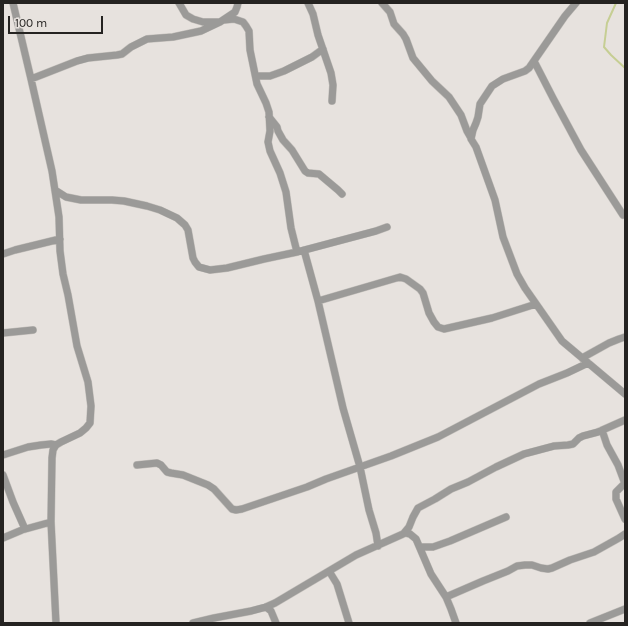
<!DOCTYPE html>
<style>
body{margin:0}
#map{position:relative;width:628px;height:626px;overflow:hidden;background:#e7e2de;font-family:Karla,sans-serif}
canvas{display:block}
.frame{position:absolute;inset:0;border:4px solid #252321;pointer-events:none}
.scale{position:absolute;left:8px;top:16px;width:95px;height:18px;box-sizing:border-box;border:2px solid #252321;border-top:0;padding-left:5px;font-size:12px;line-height:14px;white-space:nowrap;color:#252321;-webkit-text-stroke:3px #e7e2de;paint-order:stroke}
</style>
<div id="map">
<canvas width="628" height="626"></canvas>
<div class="frame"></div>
<div class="scale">100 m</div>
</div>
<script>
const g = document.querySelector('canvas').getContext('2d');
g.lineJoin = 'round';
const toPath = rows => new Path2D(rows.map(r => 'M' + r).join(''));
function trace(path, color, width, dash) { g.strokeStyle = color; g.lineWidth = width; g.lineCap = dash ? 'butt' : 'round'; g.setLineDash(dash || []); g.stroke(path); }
trace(toPath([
 [616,3,607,23,604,47,611,55,625,68]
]), '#c6ce93', 2);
const minor = toPath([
 [13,3,31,79,52,171,59,217,60,251,63,274,68,295,77,346,88,382,91,406,90,423,86,428,80,433,61,442,56,445,53,450,52,458,51,522,56,623],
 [179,3,186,15,193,19,203,22,218,22],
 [308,3,313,14,318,35,331,73,333,85,332,101],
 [382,3,390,12,394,24,403,34,406,39,413,58,432,81,449,97,461,115,467,131,471,138],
 [576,3,565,16,529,68,525,71,503,79,492,86,480,104,478,117,476,123,473,130,471,139,476,147,495,200,503,237,517,274,525,288,562,341,625,394],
 [224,20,234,19,243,22,246,26,249,31,250,50,257,84,266,103,269,112,270,131,268,142,270,151,280,173,286,192,291,228,297,252],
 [534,61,553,98,581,150,623,215],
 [256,76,270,76,284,71,312,57,323,49],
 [31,79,77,61,88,58,117,55,122,54,131,47,147,39,173,37,201,31,220,22,235,12,237,7,238,3],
 [269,117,277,127,278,131,283,140,292,150,305,171,308,173,319,174,338,190,342,194],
 [55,190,66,197,81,200,112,200,124,201,147,206,160,210,177,218,185,225,188,230,193,258,195,262,199,267,210,270,227,268,264,259,297,252,376,231,387,227],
 [304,250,318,301,343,408,360,467,369,510,376,533,378,546],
 [3,254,15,250,60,239],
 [318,301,400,277,406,279,420,289,423,293,429,313,434,322,438,327,444,329,492,318,536,304],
 [3,333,33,330],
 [582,358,609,343,619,339,625,337],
 [602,430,607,445,618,465,624,481,624,484,616,492,616,499,625,519],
 [3,455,28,447,41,445,51,444,56,445],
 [137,465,157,463,161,465,167,472,171,473,183,475,208,485,214,489,232,509,236,510,242,509,307,487,326,479,391,456,438,437,539,384,567,373,588,363],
 [3,475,13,502,25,529],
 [404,533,409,527,413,517,418,508,435,499,451,489,468,482,496,467,524,454,554,446,568,445,573,444,579,438,583,436,598,432,625,420],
 [3,538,22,530,51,522],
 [420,547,433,547,450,541,506,517],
 [329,571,337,584,349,623],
 [446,597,483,581,508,571,517,566,525,565,532,565,541,568,548,569,552,568,570,560,594,552,619,538,625,534],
 [266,607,271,611,276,623],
 [193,623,214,618,251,611,266,607,275,603,356,555,403,534,406,533,410,534,416,539,431,574,446,597,451,609,456,623],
 [590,623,625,609]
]);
trace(minor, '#c4c0bc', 8);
trace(minor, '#9b9a98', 7);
</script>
